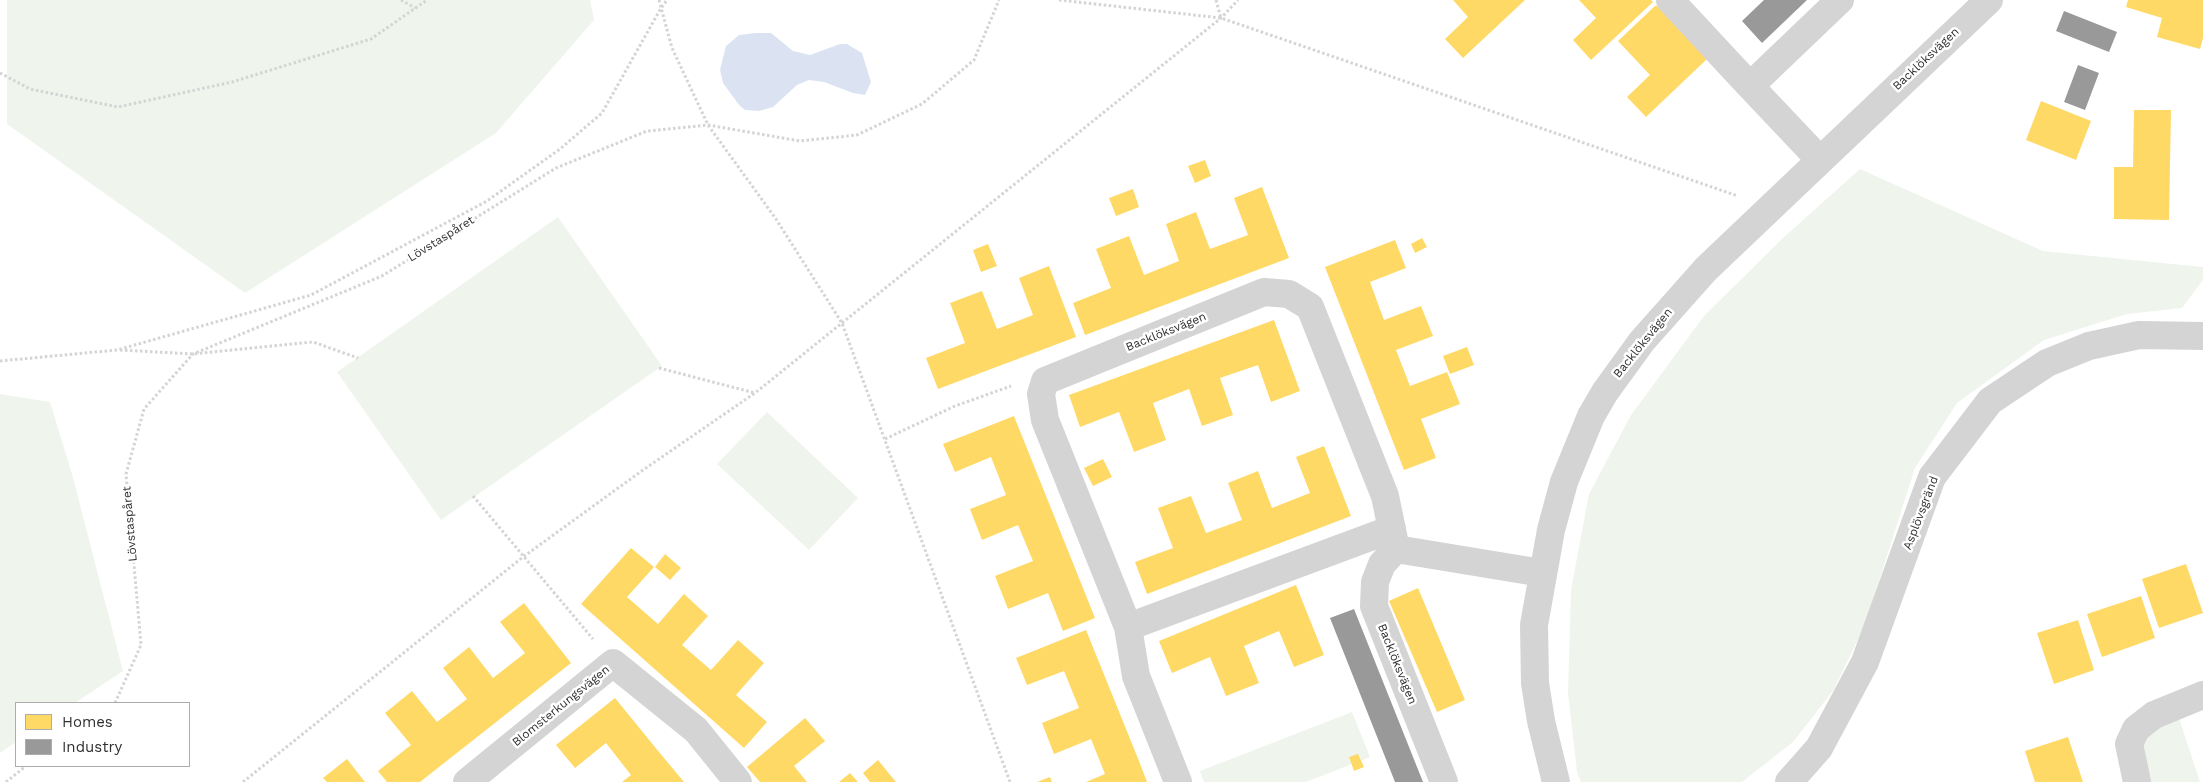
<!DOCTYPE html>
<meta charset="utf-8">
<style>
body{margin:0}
#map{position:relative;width:2203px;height:782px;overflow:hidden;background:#fff;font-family:"Work Sans",sans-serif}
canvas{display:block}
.legend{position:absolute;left:15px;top:702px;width:175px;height:65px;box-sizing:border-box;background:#fff;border:1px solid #acacac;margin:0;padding:6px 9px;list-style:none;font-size:15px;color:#303030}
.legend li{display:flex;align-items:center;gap:10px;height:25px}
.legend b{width:25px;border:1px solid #acacac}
</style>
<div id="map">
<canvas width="2203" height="782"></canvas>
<ul class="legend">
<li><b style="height:14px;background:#ffd966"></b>Homes</li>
<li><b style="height:14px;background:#999"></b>Industry</li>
</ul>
</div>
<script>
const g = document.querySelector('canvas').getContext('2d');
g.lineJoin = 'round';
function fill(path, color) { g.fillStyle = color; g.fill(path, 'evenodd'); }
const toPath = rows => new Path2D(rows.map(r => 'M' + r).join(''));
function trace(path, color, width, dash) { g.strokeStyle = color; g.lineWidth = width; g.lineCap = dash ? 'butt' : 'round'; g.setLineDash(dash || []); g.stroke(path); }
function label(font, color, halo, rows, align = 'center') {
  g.font = font + ' "Work Sans",sans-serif'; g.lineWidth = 5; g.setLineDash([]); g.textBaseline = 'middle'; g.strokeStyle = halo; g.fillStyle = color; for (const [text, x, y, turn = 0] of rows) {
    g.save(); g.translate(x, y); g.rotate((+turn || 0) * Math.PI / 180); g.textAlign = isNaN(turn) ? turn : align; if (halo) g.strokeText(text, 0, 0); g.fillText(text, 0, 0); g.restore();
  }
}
fill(toPath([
 [7,0,590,0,594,20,496,133,245,293,7,124],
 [1860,169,2043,251,2203,267,2203,280,2182,308,2127,314,2044,340,1957,403,1915,468,1865,625,1833,691,1793,742,1742,782,1581,782,1577,772,1568,693,1571,590,1589,494,1631,415,1704,316,1784,237],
 [558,217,662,366,441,520,337,372],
 [0,394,50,402,72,474,123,671,75,703,16,703,16,742,0,753],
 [767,412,858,498,809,550,717,464],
 [2175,706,2200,782,2137,782,2136,729],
 [1352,712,1370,757,1306,782,1204,782,1200,771]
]), '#eff5ed');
fill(toPath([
 [755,33,771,33,793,51,810,55,840,44,847,44,862,53,871,82,865,95,853,93,824,82,809,80,797,85,773,107,759,111,745,110,739,105,723,83,720,70,726,46,739,35]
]), '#dbe3f2');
fill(toPath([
 [1453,0,1525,0,1463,58,1445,39,1468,17],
 [1579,0,1651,0,1653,2,1591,60,1573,40,1596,18],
 [2128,0,2203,0,2203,38,2200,49,2157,37,2162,18,2126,7],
 [1656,5,1707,59,1646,117,1627,97,1650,75,1618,41],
 [2041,101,2091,121,2076,160,2026,140],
 [2134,110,2171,110,2169,220,2114,219,2114,167,2133,167],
 [1205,160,1211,176,1195,183,1188,166],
 [1262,187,1289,258,1085,335,1073,303,1111,288,1096,249,1129,236,1144,275,1179,261,1166,224,1196,212,1210,249,1248,235,1234,198],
 [1133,189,1139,207,1116,216,1109,198],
 [1422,238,1427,247,1415,253,1411,244],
 [1395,240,1406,268,1370,282,1384,320,1421,306,1433,336,1396,350,1410,386,1447,372,1460,404,1421,419,1436,458,1404,470,1325,267],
 [988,244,997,266,981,272,973,250],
 [1049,266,1076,337,938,389,926,358,965,343,950,303,982,291,997,329,1033,315,1019,278],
 [1274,320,1300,391,1271,402,1258,365,1220,378,1233,415,1202,426,1189,389,1153,403,1166,440,1134,452,1119,412,1080,427,1069,395],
 [1467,347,1474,365,1450,374,1443,356],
 [1014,416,1095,618,1063,631,1048,593,1008,609,995,576,1033,561,1018,525,982,540,970,509,1006,495,991,457,955,472,943,444],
 [1324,446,1351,516,1147,594,1135,562,1173,548,1158,508,1191,496,1206,533,1242,520,1228,483,1258,471,1272,508,1310,493,1296,457],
 [1103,459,1112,477,1093,486,1084,468],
 [631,548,654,567,627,597,658,624,684,594,708,616,682,645,711,670,738,640,764,663,736,695,767,722,744,748,581,604],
 [665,554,681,568,670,580,655,567],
 [2186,564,2203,613,2159,628,2142,579],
 [1296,585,1324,655,1294,667,1279,631,1244,646,1259,683,1226,696,1210,657,1172,673,1159,641],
 [1418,588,1465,700,1437,712,1389,601],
 [2141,596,2155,638,2102,657,2087,614],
 [524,603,571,663,420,782,387,782,378,771,411,745,385,713,412,691,437,722,467,699,443,668,469,647,493,678,525,653,500,622],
 [2078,620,2094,670,2054,684,2037,633],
 [1086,630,1139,761,1147,782,1086,782,1105,774,1091,739,1054,754,1042,723,1079,708,1064,671,1027,685,1016,658],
 [615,698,659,752,684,782,622,782,631,775,606,743,575,768,556,745],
 [805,718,825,741,794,766,807,782,760,782,747,767],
 [2068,737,2083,782,2035,782,2025,751],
 [1358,754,1364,767,1354,771,1349,757],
 [347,759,365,782,327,782,323,778],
 [878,760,896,782,870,782,863,773],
 [850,773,858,782,839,782],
 [1050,777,1052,782,1037,782]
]), '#ffd966');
fill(toPath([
 [1764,0,1807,0,1762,43,1742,21],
 [2064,11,2117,32,2109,52,2056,31],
 [2078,65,2099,73,2085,110,2064,102],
 [1354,609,1423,782,1395,782,1330,618]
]), '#999');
trace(toPath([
 [401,0,415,8],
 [659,0,672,48,708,125,776,219,842,323,1010,782],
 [1059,0,1221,18,1738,196],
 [1216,0,1221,18],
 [0,73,30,89,118,107,232,82,371,39,427,0],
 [120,350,193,354,313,342,358,358],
 [0,361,117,350,311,295,487,201,560,149,602,113,661,8,667,0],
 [659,368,755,393],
 [885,439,955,406,1011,386],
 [473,496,593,639],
 [115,703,141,645,126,474,144,409,193,354,382,276,556,168,647,131,708,125,800,141,857,135,922,104,974,60,999,0],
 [6,782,26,766],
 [243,782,523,557,643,470,755,393,1221,18,1238,0]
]), '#d4d4d4', 3, [2.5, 2.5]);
trace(toPath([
 [1670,0,1750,86],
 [1820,160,1750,86,1840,0],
 [1396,549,1382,564,1375,582,1374,606,1444,782],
 [1396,549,1542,573],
 [1128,627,1392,529],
 [467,782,613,663,696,730,738,782],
 [1178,782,1136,676,1128,627,1045,420,1041,394,1045,381,1264,292,1289,294,1310,307,1385,496,1396,549],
 [1556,782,1541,721,1535,683,1534,625,1551,530,1564,482,1591,416,1605,392,1642,341,1706,269,1989,0],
 [1789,782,1819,748,1865,662,1932,477,1990,401,2047,363,2089,346,2139,335,2203,336],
 [2137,782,2129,744,2136,729,2154,715,2203,695]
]), '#d4d4d4', 28);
label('12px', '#303030', '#fff', [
 ["Backlöksvägen",1926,59,-43],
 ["Lövstaspåret",441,239,-32],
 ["Backlöksvägen",1166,332,-22],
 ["Backlöksvägen",1643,343,-51],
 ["Asplövsgränd",1921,513,-69],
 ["Lövstaspåret",130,524,-95],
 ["Backlöksvägen",1397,664,68],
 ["Blomsterkungsvägen",561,706,-39]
]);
</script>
